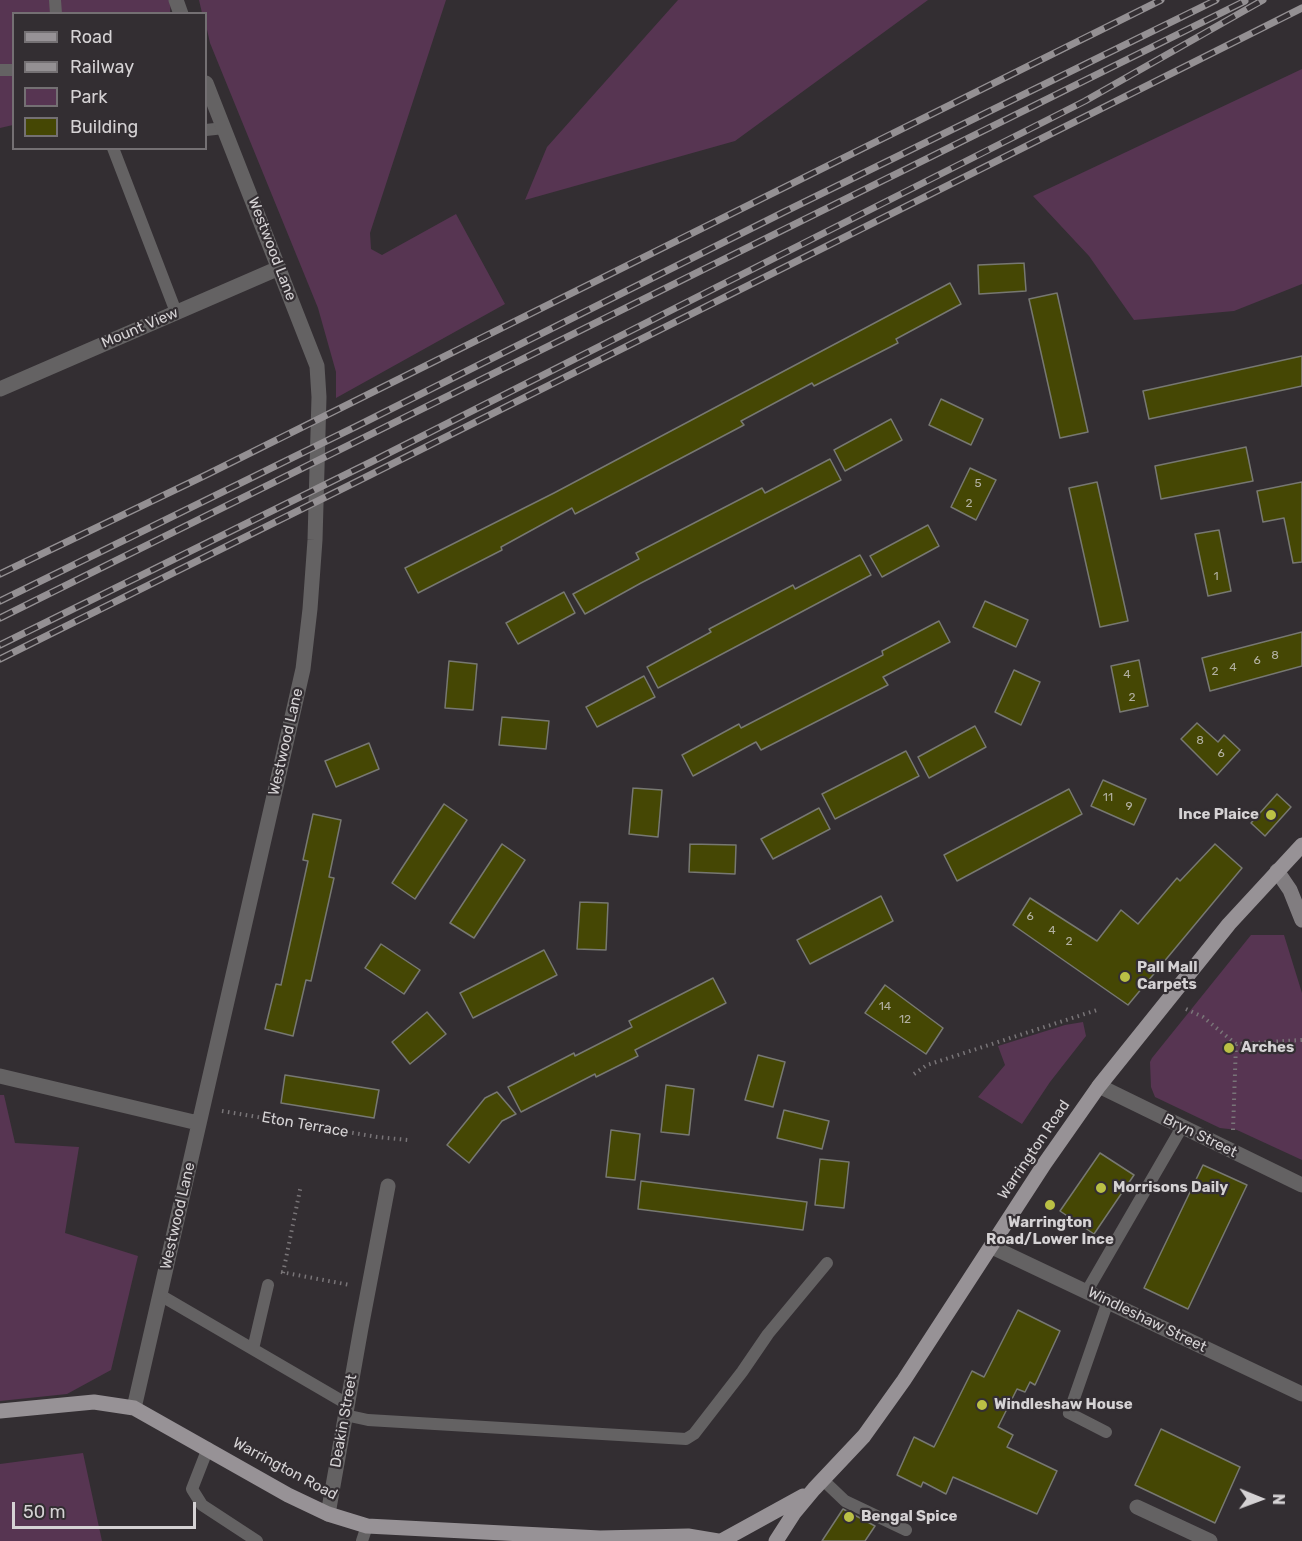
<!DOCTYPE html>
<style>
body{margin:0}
#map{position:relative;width:1302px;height:1541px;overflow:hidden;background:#332e32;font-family:Rubik,sans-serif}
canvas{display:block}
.legend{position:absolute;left:12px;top:12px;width:195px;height:138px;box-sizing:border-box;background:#332e32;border:2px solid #747073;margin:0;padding:8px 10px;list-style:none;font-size:18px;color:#d5d2d4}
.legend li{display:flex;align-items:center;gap:12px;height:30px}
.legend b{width:30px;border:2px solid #747073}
.north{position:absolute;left:1230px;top:1469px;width:60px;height:60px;-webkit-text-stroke:4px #332e32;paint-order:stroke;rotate:91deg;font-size:16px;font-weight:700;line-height:24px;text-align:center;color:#d5d2d4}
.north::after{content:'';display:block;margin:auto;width:21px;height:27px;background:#d5d2d4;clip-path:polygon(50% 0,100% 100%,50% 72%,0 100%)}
.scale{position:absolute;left:12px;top:1502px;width:184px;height:27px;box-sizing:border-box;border:3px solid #d5d2d4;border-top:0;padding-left:8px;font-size:18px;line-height:21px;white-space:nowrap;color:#d5d2d4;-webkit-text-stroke:4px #332e32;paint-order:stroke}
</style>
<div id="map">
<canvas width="1302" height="1541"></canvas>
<ul class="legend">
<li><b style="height:8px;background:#979296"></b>Road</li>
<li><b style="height:8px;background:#949093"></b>Railway</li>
<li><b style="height:16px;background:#573552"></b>Park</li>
<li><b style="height:16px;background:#454704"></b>Building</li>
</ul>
<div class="north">N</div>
<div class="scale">50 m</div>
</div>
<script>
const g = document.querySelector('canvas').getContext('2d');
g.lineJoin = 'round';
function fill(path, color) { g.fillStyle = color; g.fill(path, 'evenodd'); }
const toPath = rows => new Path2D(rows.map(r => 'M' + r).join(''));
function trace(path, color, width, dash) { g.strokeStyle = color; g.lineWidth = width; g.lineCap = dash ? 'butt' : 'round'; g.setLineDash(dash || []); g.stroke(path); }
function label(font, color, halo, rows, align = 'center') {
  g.font = font + ' Rubik,sans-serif'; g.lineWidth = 4.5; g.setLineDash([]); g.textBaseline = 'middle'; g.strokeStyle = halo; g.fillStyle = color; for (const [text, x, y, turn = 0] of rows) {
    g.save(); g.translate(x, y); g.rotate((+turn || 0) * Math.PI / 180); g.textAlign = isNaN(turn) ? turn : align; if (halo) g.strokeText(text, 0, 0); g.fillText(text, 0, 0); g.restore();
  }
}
fill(toPath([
 [0,0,171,0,170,13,14,14,13,125,0,128],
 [199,0,446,0,370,233,371,249,382,255,456,214,505,304,336,398,336,372,318,308,210,43,206,25,206,14,202,13],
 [678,0,928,0,735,141,525,200,547,147],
 [1302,69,1302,284,1234,311,1134,320,1089,256,1033,196],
 [1251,935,1284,935,1302,993,1302,1160,1237,1130,1220,1128,1155,1097,1151,1087,1150,1062,1152,1058],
 [1083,1022,1086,1036,1050,1082,1022,1124,978,1097,1005,1065,998,1046,1065,1025],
 [0,1095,4,1095,15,1143,79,1147,65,1233,138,1256,111,1370,67,1394,0,1401],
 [83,1453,102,1541,0,1541,0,1464]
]), '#573552');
const building = toPath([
 [1024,263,1026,291,979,294,978,265,1024,263],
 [950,283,961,304,896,339,898,343,814,386,812,383,741,421,744,425,575,514,572,508,501,547,502,550,418,593,405,568,554,493,950,283],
 [1057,293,1088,432,1060,438,1029,299,1057,293],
 [1302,356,1302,386,1149,419,1143,391,1302,356],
 [941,399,983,419,971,445,929,425,941,399],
 [891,419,902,440,845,471,834,450,891,419],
 [1246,447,1253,481,1161,499,1155,466,1246,447],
 [830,459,841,480,641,583,585,614,573,594,639,559,636,553,762,488,765,493,830,459],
 [970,468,996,480,976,520,951,507,970,468],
 [1097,482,1128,621,1100,627,1069,488,1097,482],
 [1302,482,1302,562,1293,563,1284,518,1263,522,1257,491,1302,482],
 [928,525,939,546,882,577,870,556,928,525],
 [1219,530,1231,591,1208,596,1195,534,1219,530],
 [860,555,871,575,658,688,647,667,711,632,709,629,793,585,795,589,860,555],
 [564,592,575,613,518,644,506,623,564,592],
 [985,601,1028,620,1016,647,973,627,985,601],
 [939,621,950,642,883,677,888,685,761,750,756,742,693,776,682,755,739,724,741,728,883,655,882,651,939,621],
 [1302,632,1302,666,1210,691,1202,658,1302,632],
 [1139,660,1148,706,1120,712,1111,666,1139,660],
 [449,661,477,664,473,710,445,708,449,661],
 [1014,670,1040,682,1021,725,995,712,1014,670],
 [644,676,655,697,597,727,586,707,644,676],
 [502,717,549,721,546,749,499,745,502,717],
 [1197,723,1218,742,1224,735,1240,750,1217,775,1181,739,1197,723],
 [975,726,986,747,929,778,918,757,975,726],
 [369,743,379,769,336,787,325,761,369,743],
 [906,751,919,776,835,819,822,794,906,751],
 [1103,780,1146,799,1134,825,1091,806,1103,780],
 [633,788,662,790,658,837,629,834,633,788],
 [1069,789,1082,814,957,881,944,855,1069,789],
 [1277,794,1291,807,1265,836,1251,823,1277,794],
 [444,804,467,820,415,899,392,883,444,804],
 [819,808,830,829,773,859,761,839,819,808],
 [313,814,341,820,329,877,334,878,311,981,306,980,293,1036,265,1029,276,984,281,985,308,861,303,860,313,814],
 [502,844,525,860,474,938,450,923,502,844],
 [690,844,736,845,735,874,689,872,690,844],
 [1215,844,1242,868,1128,1005,1013,925,1030,898,1097,941,1121,910,1138,924,1177,878,1180,881,1215,844],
 [881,896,893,921,810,964,797,940,881,896],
 [580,902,608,903,606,950,577,949,580,902],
 [381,944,420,970,404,994,365,968,381,944],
 [544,950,557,975,473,1018,460,993,544,950],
 [713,978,726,1003,635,1050,638,1056,596,1077,595,1074,521,1112,508,1087,574,1053,575,1056,632,1027,629,1021,713,978],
 [885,985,943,1028,926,1054,865,1013,885,985],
 [427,1012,446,1034,410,1064,392,1042,427,1012],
 [758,1055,785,1062,773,1107,745,1100,758,1055],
 [285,1075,379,1090,374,1118,281,1103,285,1075],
 [666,1085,694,1089,689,1135,661,1132,666,1085],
 [497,1092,516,1114,502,1121,469,1163,447,1145,485,1098,497,1092],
 [784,1110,829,1121,822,1149,777,1138,784,1110],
 [611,1130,640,1134,635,1180,606,1177,611,1130],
 [1100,1153,1134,1175,1094,1234,1060,1211,1100,1153],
 [820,1159,849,1162,844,1208,815,1205,820,1159],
 [1203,1165,1247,1185,1188,1309,1144,1288,1203,1165],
 [641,1181,807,1202,803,1230,638,1209,641,1181],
 [1018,1310,1060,1331,1035,1385,1030,1382,1025,1392,1017,1389,998,1427,1013,1435,1007,1447,1057,1471,1037,1514,953,1477,946,1494,923,1482,921,1487,897,1475,914,1437,934,1447,972,1371,984,1377,1018,1310],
 [1161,1429,1240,1467,1215,1523,1135,1485,1161,1429],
 [843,1509,875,1526,865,1541,822,1541,843,1509]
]);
fill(building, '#454704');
trace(building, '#777872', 1.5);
trace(toPath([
 [1186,1009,1203,1017,1236,1044,1302,1040],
 [914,1074,927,1065,1097,1010],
 [222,1111,377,1137,408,1140],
 [1233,1130,1236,1044],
 [281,1272,350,1285],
 [283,1273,301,1185]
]), '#797578', 4, [1.5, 4.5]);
trace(toPath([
 [55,0,56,14],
 [0,70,14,70],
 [206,130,224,128],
 [113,148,176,312],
 [1087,1291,1182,1127],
 [160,1295,347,1404],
 [253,1349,268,1285],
 [345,1415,368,1420,686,1439,694,1434,742,1372,768,1334,827,1263],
 [1106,1432,1069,1413,1108,1301],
 [208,1448,192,1489,202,1505,257,1541],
 [823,1480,845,1501,906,1530],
 [362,1541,367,1526]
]), '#646263', 12);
trace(toPath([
 [176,0,181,14],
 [0,389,279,268],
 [0,1076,198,1123],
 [1099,1086,1302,1185],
 [992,1247,1302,1394],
 [134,1408,303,669,310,609,315,540,319,397,317,366,206,83],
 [1137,1507,1210,1541],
 [328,1514,361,1328,388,1186]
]), '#646263', 15);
trace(toPath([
 [1277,871,1290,890,1302,920]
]), '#817d80', 15);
trace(toPath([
 [0,1411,94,1402,134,1408,288,1495,328,1514,367,1526,600,1538,688,1536,718,1541],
 [723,1540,803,1496],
 [776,1541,794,1513,814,1489,864,1436,904,1380,1045,1163,1099,1086,1229,924,1302,845]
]), '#979296', 15);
const rail = toPath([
 [0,574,208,474,1161,0],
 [0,601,357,426,784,212,1216,0],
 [0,618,1245,1],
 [0,645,371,462,1085,101,1263,0],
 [0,659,370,475,1302,8]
]);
trace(rail, '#949093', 7);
trace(rail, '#332e32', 4.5, [14]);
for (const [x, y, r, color] of [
 [1271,815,6,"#bac045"],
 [1125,977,6,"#bac045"],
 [1229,1048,6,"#bac045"],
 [1101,1188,6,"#bac045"],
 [1050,1205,6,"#bac045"],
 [982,1405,6,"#bac045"],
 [849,1517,6,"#bac045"]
]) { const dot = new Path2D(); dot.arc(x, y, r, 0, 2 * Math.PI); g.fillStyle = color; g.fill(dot); trace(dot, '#332e32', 2); }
label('12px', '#b1afa0', null, [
 ["5",978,484],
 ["2",969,504],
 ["1",1216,577],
 ["8",1275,656],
 ["6",1257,661],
 ["4",1233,668],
 ["2",1215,672],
 ["4",1127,675],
 ["2",1132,698],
 ["8",1200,741],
 ["6",1221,754],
 ["11",1108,798],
 ["9",1129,807],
 ["6",1030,917],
 ["4",1052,931],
 ["2",1069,942],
 ["14",885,1007],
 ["12",905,1020]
]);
label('15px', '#d5d2d4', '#332e32', [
 ["Westwood Lane",272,249,69],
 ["Mount View",140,328,-23],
 ["Westwood Lane",286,742,-77],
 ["Eton Terrace",305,1125,10],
 ["Bryn Street",1200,1136,26],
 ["Warrington Road",1034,1150,-56],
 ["Westwood Lane",178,1216,-77],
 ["Windleshaw Street",1147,1320,26],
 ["Deakin Street",344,1421,-80],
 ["Warrington Road",285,1469,28]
]);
label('bold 15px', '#d5d2d4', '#332e32', [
 ["Ince Plaice",1259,815,"right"],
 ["Pall Mall",1137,968],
 ["Carpets",1137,985],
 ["Arches",1241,1048],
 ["Morrisons Daily",1113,1188],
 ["Warrington",1050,1223,"center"],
 ["Road/Lower Ince",1050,1240,"center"],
 ["Windleshaw House",994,1405],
 ["Bengal Spice",861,1517]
], 'left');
</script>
